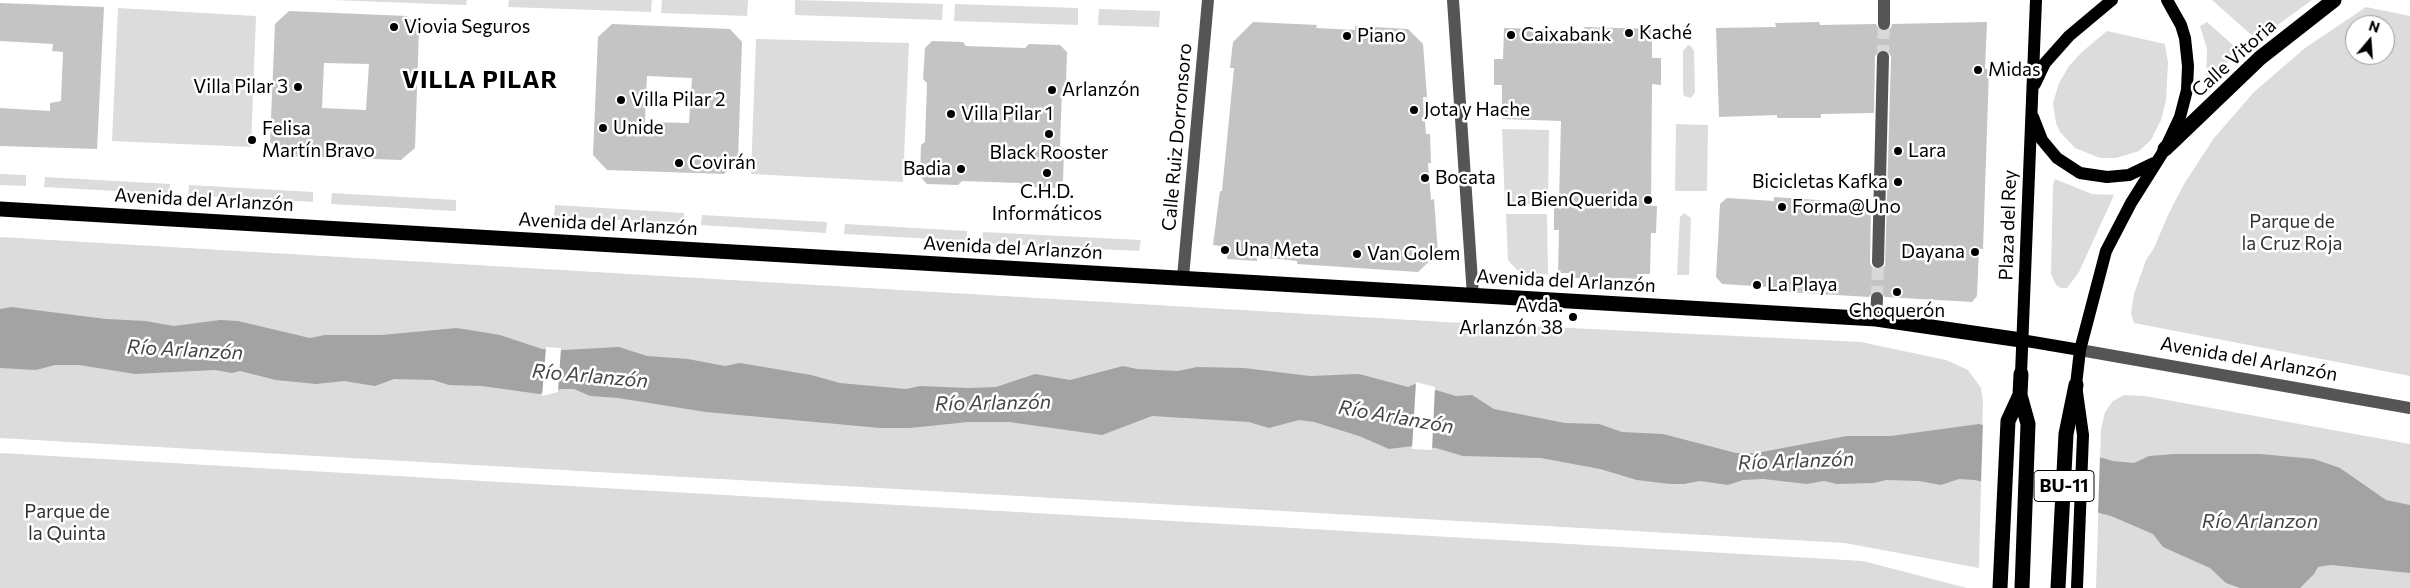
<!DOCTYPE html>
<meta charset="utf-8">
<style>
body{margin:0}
#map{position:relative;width:2410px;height:588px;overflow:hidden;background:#fff;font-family:Commissioner,sans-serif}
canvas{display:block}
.north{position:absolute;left:2345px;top:15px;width:50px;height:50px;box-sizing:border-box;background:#fff;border:1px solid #999;border-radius:50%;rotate:18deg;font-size:14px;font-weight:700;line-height:20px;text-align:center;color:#000}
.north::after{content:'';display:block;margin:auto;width:18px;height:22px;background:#000;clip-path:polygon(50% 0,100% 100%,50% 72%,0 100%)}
</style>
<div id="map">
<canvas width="2410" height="588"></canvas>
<div class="north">N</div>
</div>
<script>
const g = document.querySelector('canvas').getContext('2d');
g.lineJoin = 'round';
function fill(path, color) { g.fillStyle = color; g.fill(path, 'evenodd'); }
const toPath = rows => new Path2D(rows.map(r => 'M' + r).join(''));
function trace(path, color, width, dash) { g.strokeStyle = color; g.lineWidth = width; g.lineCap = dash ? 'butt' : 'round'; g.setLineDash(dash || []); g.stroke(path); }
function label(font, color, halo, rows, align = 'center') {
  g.font = font + ' Commissioner,sans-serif'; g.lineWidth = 5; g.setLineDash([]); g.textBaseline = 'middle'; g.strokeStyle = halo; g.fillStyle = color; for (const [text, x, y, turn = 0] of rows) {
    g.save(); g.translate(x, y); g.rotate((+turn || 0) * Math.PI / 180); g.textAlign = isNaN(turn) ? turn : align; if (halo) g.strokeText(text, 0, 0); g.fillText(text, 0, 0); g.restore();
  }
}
fill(toPath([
 [331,0,467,0,466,5],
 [509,0,652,0,651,12,508,7],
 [662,0,748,0,747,16,661,13],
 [795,0,943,4,942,20,795,15],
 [2212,0,2312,0,2257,40],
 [955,4,1078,8,1078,25,954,21],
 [2366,7,2410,16,2410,376,2134,323,2131,314,2134,294,2146,260,2154,248,2168,215,2184,184,2214,138,2254,92,2305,48],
 [2355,25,2385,25,2385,55,2355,55],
 [118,8,256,16,251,147,112,141],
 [1099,9,1160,11,1159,27,1098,25],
 [2207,22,2241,52,2206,80,2207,49,2200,26],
 [2107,31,2165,44,2168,63,2166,100,2161,120,2151,140,2139,151,2116,158,2100,158,2075,148,2060,132,2056,123,2053,103,2059,83,2069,66,2083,51],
 [756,39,909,43,903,182,751,174],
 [1688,45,1691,46,1694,51,1695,92,1691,98,1684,96,1683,92,1683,51],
 [1676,124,1708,125,1707,191,1675,191],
 [1502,129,1549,130,1548,204,1505,204],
 [0,174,26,175,26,186,0,185],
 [45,177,170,184,169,194,44,187],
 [2055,179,2092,194,2114,195,2079,272,2067,288,2061,288,2056,285,2051,274,2053,185],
 [189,185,313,192,313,202,188,195],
 [332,193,456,200,456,211,331,204],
 [555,205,684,213,684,224,554,216],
 [1684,213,1691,218,1689,275,1677,275,1680,217],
 [1506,214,1547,214,1548,274,1520,273,1508,260],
 [702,215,827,222,826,233,701,225],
 [845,224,967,231,967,241,844,234],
 [983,232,1141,240,1139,251,982,243],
 [0,237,1445,322,1861,342,1946,360,1968,370,1981,388,1983,401,1979,568,1845,543,0,438],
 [2124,395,2145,396,2410,444,2410,588,2096,588,2101,429,2105,412,2113,401],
 [0,453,1863,561,1967,588,0,588]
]), '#dcdcdc');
fill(toPath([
 [11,307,106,319,145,321,174,326,220,320,238,321,310,338,325,335,381,335,457,328,500,335,542,349,563,350,619,347,647,356,688,359,725,366,740,363,811,375,840,383,906,389,920,386,968,388,996,387,1035,374,1070,380,1123,366,1137,369,1178,371,1197,367,1244,368,1310,376,1359,374,1408,387,1415,384,1456,396,1472,395,1494,409,1565,423,1599,424,1622,432,1663,434,1736,453,1756,453,1847,436,1891,436,1979,424,2113,461,2134,463,2149,456,2175,454,2260,454,2314,459,2340,468,2386,500,2410,505,2410,573,2331,565,2318,567,2314,574,2300,588,2240,588,2226,583,2210,568,2163,547,2153,534,2111,516,1975,480,1959,479,1941,485,1919,481,1886,480,1874,483,1837,484,1824,481,1807,484,1763,479,1743,480,1728,485,1700,481,1684,484,1670,484,1637,480,1600,469,1541,458,1463,456,1436,448,1413,446,1389,449,1359,436,1314,422,1299,420,1269,428,1249,422,1152,416,1102,435,1009,422,968,422,910,428,880,428,706,412,618,398,590,396,574,389,561,389,539,394,482,386,449,385,433,380,394,379,375,386,344,381,316,384,276,380,240,371,232,373,215,370,135,374,79,365,55,365,36,370,0,368,0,309]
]), '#a3a3a3');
fill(toPath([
 [546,347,561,348,558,392,542,396],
 [1416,382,1435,387,1432,450,1412,449],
 [1983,422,2100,455,2098,515,1981,484]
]), '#fff');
fill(toPath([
 [0,3,104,7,97,149,0,146,0,108,50,111,50,103,61,101,63,52,52,51,53,44,0,41],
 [289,11,407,16,419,29,415,148,401,160,284,156,270,142,275,24],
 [324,63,369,64,366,110,322,108],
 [1253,22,1317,25,1316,28,1355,30,1355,26,1408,29,1423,44,1427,97,1423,97,1426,134,1430,134,1431,163,1428,163,1431,200,1434,199,1438,253,1418,272,1297,264,1297,261,1280,259,1257,258,1257,261,1227,259,1228,247,1213,245,1220,191,1222,191,1234,68,1230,68,1233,42],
 [1819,22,1820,25,1876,24,1880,31,1884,32,1891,28,1892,24,1987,22,1985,69,1989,69,1983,249,1979,249,1977,296,1972,302,1885,297,1878,290,1873,291,1869,297,1770,291,1770,287,1722,284,1716,277,1720,204,1727,198,1774,201,1774,197,1818,200,1871,206,1870,262,1871,266,1877,270,1885,266,1891,57,1888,50,1880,50,1875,56,1874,113,1821,114,1821,118,1777,118,1777,115,1719,117,1716,28,1776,27,1775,23],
 [612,24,730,29,742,42,738,161,724,174,607,170,593,155,598,37],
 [647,76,692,78,689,123,645,122],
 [1584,27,1652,29,1652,58,1661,58,1661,85,1652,84,1651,206,1657,206,1656,233,1651,233,1650,274,1637,274,1637,279,1618,278,1618,284,1589,283,1589,278,1571,278,1571,273,1558,273,1559,230,1554,230,1554,203,1559,202,1561,121,1502,119,1502,85,1494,85,1494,59,1503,59,1504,28,1584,30],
 [932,41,963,42,966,46,1025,48,1029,44,1060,45,1067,52,1066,84,1062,88,1060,146,1064,149,1063,181,1056,188,1023,187,1020,183,962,181,958,185,927,184,920,176,921,145,925,142,927,83,923,79,925,48]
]), '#c4c4c4');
trace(toPath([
 [1883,57,1884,24],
 [1877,298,1878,262]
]), '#d9d9d9', 12, [12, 6]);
trace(toPath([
 [1453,0,1473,296],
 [1884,24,1884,0],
 [1878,262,1883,57],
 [1183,277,1208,0],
 [1876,319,1877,298],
 [2080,350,2410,408]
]), '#555', 12);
trace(toPath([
 [2035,84,2045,63,2069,36,2112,0],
 [2033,117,2042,140,2057,158,2080,173,2107,177,2129,175,2154,163],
 [2021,340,2080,350],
 [2021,374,2036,0],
 [2077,588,2083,435,2076,385,2080,350,2106,251,2131,203,2165,149,2180,117,2187,90,2188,66,2185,38,2181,25,2167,0]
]), '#000', 12);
trace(toPath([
 [2165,149,2260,58,2334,0],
 [0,209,1876,319,2021,340],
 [2021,374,2020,395,2028,424,2022,588],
 [2000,588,2008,421,2020,395],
 [2058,588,2066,434,2076,385]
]), '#000', 15);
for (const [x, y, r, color] of [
 [394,27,5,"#000"],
 [1629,33,5,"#000"],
 [1511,35,5,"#000"],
 [1347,36,5,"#000"],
 [1978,70,5,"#000"],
 [298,87,5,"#000"],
 [1052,90,5,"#000"],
 [621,100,5,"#000"],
 [1414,110,5,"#000"],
 [951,114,5,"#000"],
 [603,128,5,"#000"],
 [1049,134,5,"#000"],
 [252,140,5,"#000"],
 [1898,151,5,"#000"],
 [679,163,5,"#000"],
 [961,169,5,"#000"],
 [1047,173,5,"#000"],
 [1425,178,5,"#000"],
 [1898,182,5,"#000"],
 [1648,200,5,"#000"],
 [1782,207,5,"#000"],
 [1225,250,5,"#000"],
 [1975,252,5,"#000"],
 [1357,254,5,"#000"],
 [1757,285,5,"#000"],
 [1897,292,5,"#000"],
 [1573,317,5,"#000"]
]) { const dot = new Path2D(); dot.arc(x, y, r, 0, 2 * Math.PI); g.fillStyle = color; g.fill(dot); trace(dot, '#fff', 2); }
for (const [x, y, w] of [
 [2064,486,60]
]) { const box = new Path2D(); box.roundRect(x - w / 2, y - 15.5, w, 31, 4); g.fillStyle = '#fff'; g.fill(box); trace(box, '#000', 1); }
label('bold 18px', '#000', null, [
 ["BU-11",2064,486]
]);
label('19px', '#000', '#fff', [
 ["Viovia Seguros",404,27],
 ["Kaché",1639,33],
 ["Caixabank",1521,35],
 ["Piano",1357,36],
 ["Midas",1988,70],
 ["Villa Pilar 3",288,87,"right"],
 ["Arlanzón",1062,90],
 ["Villa Pilar 2",631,100],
 ["Jota y Hache",1424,110],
 ["Villa Pilar 1",961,114],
 ["Unide",613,128],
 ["Felisa",262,129],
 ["Martín Bravo",262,151],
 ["Lara",1908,151],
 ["Black Rooster",1049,153,"center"],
 ["Covirán",689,163],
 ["Badia",951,169,"right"],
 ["Bocata",1435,178],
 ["Bicicletas Kafka",1888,182,"right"],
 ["C.H.D.",1047,192,"center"],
 ["Informáticos",1047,214,"center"],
 ["La BienQuerida",1638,200,"right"],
 ["Forma@Uno",1792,207],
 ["Una Meta",1235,250],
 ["Dayana",1965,252,"right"],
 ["Van Golem",1367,254],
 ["La Playa",1767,285],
 ["Avda.",1563,306,"right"],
 ["Arlanzón 38",1563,328,"right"],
 ["Choquerón",1897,311,"center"]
], 'left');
label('19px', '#000', '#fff', [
 ["Calle Vitoria",2234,58,-42],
 ["Calle Ruiz Dorronsoro",1177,137,-85],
 ["Avenida del Arlanzón",204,200,3],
 ["Avenida del Arlanzón",608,224,3],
 ["Plaza del Rey",2008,225,-88],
 ["Avenida del Arlanzón",1013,248,3],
 ["Avenida del Arlanzón",1566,281,3],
 ["Avenida del Arlanzón",2249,359,10]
]);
label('19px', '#333', '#fff', [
 ["Parque de",2292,222],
 ["la Cruz Roja",2292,244],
 ["Parque de",67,512],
 ["la Quinta",67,534]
]);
label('italic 20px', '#444', '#fff', [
 ["Río Arlanzón",185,350,3],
 ["Río Arlanzón",590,376,5],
 ["Río Arlanzón",993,403,-1],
 ["Río Arlanzón",1396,417,10],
 ["Río Arlanzón",1796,461,-2],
 ["Río Arlanzon",2260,521]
]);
g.letterSpacing = '1px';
label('bold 24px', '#000', '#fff', [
 ["VILLA PILAR",480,80]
]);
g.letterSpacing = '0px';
</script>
